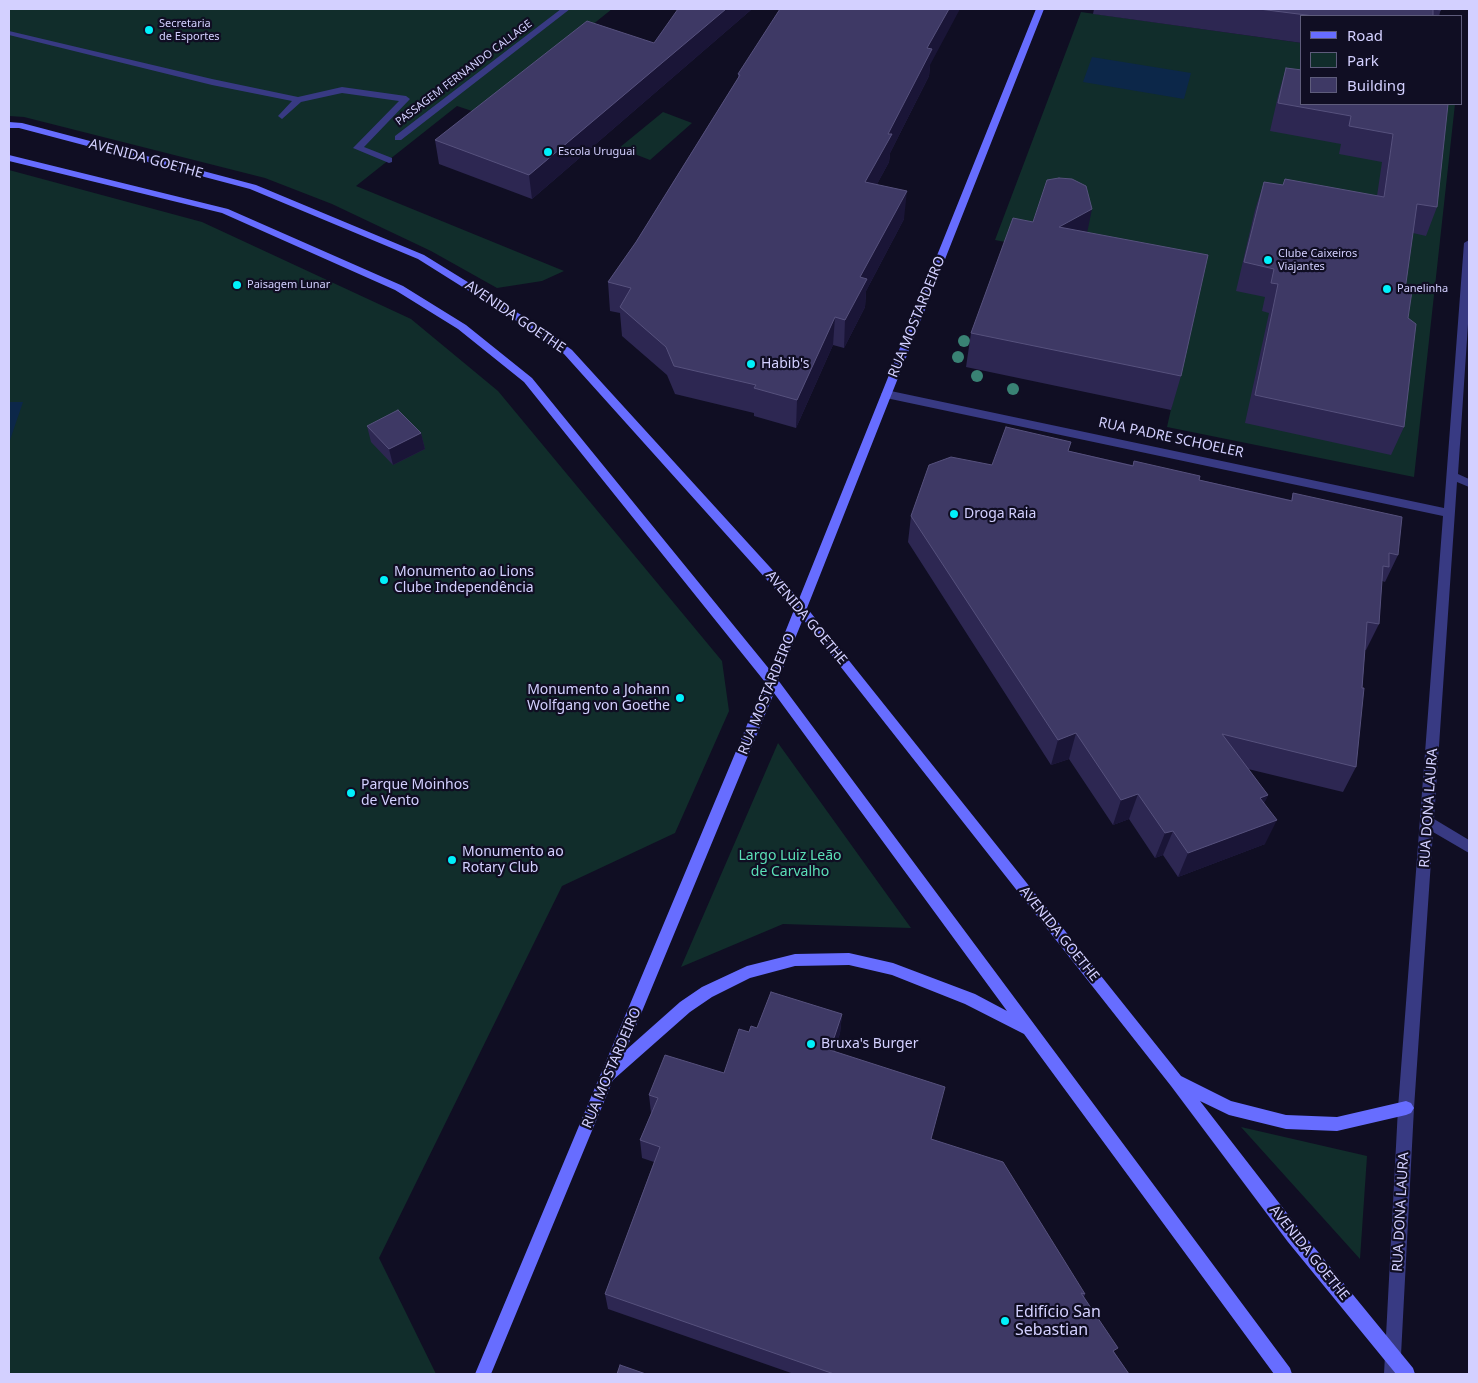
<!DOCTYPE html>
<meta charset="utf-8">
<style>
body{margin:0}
#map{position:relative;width:1478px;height:1383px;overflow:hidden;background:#100e23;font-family:"Noto Sans",sans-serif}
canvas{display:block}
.frame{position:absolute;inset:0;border:10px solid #d3d0ff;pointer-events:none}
.legend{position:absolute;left:1300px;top:15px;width:162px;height:90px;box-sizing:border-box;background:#100e23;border:1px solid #5e5c7b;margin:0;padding:6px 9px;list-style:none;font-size:15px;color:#d3d0ff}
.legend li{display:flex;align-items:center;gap:10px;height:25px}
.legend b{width:25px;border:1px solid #5e5c7b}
</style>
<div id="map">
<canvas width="1478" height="1383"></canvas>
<div class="frame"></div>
<ul class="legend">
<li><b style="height:6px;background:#676dff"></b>Road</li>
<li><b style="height:14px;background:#112d2b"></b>Park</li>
<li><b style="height:14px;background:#3e3965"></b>Building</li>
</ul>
</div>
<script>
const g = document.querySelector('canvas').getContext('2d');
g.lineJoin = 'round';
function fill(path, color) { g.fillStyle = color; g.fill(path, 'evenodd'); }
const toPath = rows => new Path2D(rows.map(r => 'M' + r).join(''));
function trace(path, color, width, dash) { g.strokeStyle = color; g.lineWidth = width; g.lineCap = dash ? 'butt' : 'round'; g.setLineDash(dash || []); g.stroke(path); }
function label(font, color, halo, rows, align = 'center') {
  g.font = font + ' "Noto Sans",sans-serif'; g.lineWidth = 4.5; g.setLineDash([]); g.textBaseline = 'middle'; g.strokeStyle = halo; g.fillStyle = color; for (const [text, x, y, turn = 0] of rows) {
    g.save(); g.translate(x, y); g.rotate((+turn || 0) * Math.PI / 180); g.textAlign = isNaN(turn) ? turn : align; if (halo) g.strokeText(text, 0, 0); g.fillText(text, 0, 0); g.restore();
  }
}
fill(toPath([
 [9,9,612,9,481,114,457,106,356,186,564,271,542,281,497,288,431,251,332,204,265,178,24,117,9,116],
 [1081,12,1302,43,1302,104,1455,104,1414,477,1167,427,1200,280,995,240],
 [663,112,692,123,650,160,619,148],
 [9,170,202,222,411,319,498,391,722,661,729,711,675,833,562,886,379,1258,436,1374,9,1374],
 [778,743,911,928,783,924,681,967],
 [1241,1127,1367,1156,1360,1259]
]), '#112d2b');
fill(toPath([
 [1092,57,1191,73,1184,99,1083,82],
 [9,402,23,402,9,443]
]), '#0c2749');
fill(toPath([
 [9,31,212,79,298,97,342,87,406,96,410,99,364,147,392,158,392,162,389,163,353,148,399,101,342,93,301,102,282,119,278,116,292,101,212,85,9,35,9,31]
]), '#383a83');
fill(toPath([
 [561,9,570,9,401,140,395,140,395,136,561,9],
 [1469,240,1469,309,1458,474,1469,479,1469,487,1457,482,1434,819,1469,840,1469,853,1433,832,1414,1108,1400,1374,1384,1374,1398,1108,1443,516,886,398,881,394,886,390,1444,508,1464,243,1469,240]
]), '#383a83');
fill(toPath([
 [1036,9,1044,9,807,608,1181,1076,1231,1101,1286,1115,1337,1117,1406,1101,1411,1103,1414,1108,1411,1113,1406,1115,1337,1131,1286,1129,1229,1115,1200,1101,1300,1230,1413,1368,1415,1374,1396,1374,1288,1242,1171,1086,803,619,778,680,1290,1368,1292,1374,1274,1374,1024,1034,965,1004,892,975,849,965,795,966,750,978,712,997,690,1012,613,1080,491,1374,475,1374,765,682,524,382,458,329,395,290,222,213,9,161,9,155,228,209,403,286,466,325,532,378,770,670,794,610,564,354,531,330,418,259,250,189,19,128,9,128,9,122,22,123,256,185,424,255,539,326,572,350,799,599,1036,9],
 [774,693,1007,1011,975,994,893,963,849,953,795,954,747,966,702,987,680,1002,626,1050,774,693]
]), '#676dff');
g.fillStyle = '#398274';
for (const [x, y] of [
 [964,341],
 [958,357],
 [977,376],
 [1013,389]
]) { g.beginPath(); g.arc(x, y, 6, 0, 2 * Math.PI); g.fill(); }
fill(toPath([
 [752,9,532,199,439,164,435,140,654,43],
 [1094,9,1441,9,1439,16,1302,16,1302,43,1093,14],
 [930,65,929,76,890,153,889,162,877,184,904,219,866,291,865,307,844,348,833,345,796,428,754,416,754,413,675,394,667,375,622,336,620,313,610,311,608,282,636,242,738,78,738,74],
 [1286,68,1448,104,1437,207,1426,236,1413,233,1405,290,1408,318,1404,427,1391,455,1245,423,1269,313,1262,311,1265,297,1236,291,1255,210,1264,182,1283,185,1285,179,1377,196,1382,162,1339,154,1341,144,1270,131,1278,96],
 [1033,222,1087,232,1181,376,1171,410,966,367,971,333],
 [367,426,421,433,425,449,393,465,371,442],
 [1069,451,1291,500,1293,493,1398,555,1385,582,1382,581,1379,624,1366,650,1365,650,1356,767,1343,792,1248,769,1268,795,1264,803,1265,844,1178,877,1163,855,1155,858,1129,819,1113,825,1069,759,1051,765,908,542,911,516,992,465],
 [842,1014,840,1033,834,1052,931,1139,1085,1294,1084,1297,1115,1353,1129,1374,794,1374,608,1309,605,1294,654,1162,642,1158,640,1140,651,1113,649,1095,724,1073,757,1028]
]), '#2d2752');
fill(toPath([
 [726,9,752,9,532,199,529,175],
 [949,9,960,9,930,65,929,76,890,153,889,162,863,210,865,182,927,48],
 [907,191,904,219,866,291,865,307,844,348,845,320,860,277],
 [1092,209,1085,243,1059,227],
 [835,317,833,345,796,428,797,400],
 [421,433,425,449,393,465,389,449],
 [1076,733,1069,759,1051,765,1058,740],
 [1138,794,1129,819,1113,825,1121,800],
 [1268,795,1256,820,1260,798],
 [1277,820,1265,844,1178,877,1188,853],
 [1173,831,1163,855,1155,858,1165,833],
 [842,1014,840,1033,828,1069,830,1050]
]), '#1a1537');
const building = toPath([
 [678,9,726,9,529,175,435,140,587,21,654,43,678,9],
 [780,9,949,9,927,48,932,49,888,134,892,134,865,182,907,191,860,277,867,279,845,320,835,317,797,400,754,388,756,385,674,366,666,347,620,307,631,288,608,282,636,242,740,75,738,74,780,9],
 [1259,9,1441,9,1441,10,1433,9,1433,16,1314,16,1259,9],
 [1286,68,1302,70,1302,104,1448,104,1437,207,1417,204,1405,290,1412,291,1408,318,1416,324,1404,427,1255,395,1278,284,1271,283,1274,269,1244,262,1264,182,1283,185,1285,179,1384,197,1393,134,1349,126,1351,116,1278,103,1286,68],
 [1059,178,1072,179,1086,186,1092,209,1059,227,1208,255,1181,376,971,333,1013,218,1033,222,1047,180,1059,178],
 [398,410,421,433,389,449,367,426,398,410],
 [1006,427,1071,442,1068,451,1133,466,1134,461,1200,476,1199,480,1292,501,1293,493,1402,517,1398,555,1389,553,1389,567,1383,566,1379,624,1367,622,1362,688,1364,688,1356,767,1222,734,1268,795,1260,798,1277,820,1188,853,1173,831,1165,833,1138,794,1121,800,1076,733,1058,740,911,516,929,465,951,457,992,465,1006,427],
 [771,992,842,1014,830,1050,945,1087,931,1139,1003,1162,1085,1294,1081,1293,1118,1348,1113,1351,1129,1374,834,1374,605,1294,660,1147,640,1140,658,1098,649,1095,665,1055,724,1073,739,1029,749,1032,751,1026,757,1028,771,992],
 [620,1365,646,1374,617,1374,620,1365]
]);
fill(building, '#3e3965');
trace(building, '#56517d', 1);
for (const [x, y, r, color] of [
 [149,30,5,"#00f1fb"],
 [548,152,5,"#00f1fb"],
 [1268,260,5,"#00f1fb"],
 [237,285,5,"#00f1fb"],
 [1387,289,5,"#00f1fb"],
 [751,364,5,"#00f1fb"],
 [954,514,5,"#00f1fb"],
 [384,580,5,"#00f1fb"],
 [680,698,5,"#00f1fb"],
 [351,793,5,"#00f1fb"],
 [452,860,5,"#00f1fb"],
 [811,1044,5,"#00f1fb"],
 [1005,1321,5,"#00f1fb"]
]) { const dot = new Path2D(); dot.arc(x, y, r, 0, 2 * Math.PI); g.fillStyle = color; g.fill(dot); trace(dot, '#100e23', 2); }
label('11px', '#d3d0ff', '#100e23', [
 ["Secretaria",159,24],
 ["de Esportes",159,37],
 ["Escola Uruguai",558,152],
 ["Clube Caixeiros",1278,254],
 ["Viajantes",1278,267],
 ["Paisagem Lunar",247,285],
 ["Panelinha",1397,289]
], 'left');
label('11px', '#d3d0ff', '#100e23', [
 ["PASSAGEM FERNANDO CALLAGE",464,73,-37]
]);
label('14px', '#d3d0ff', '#100e23', [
 ["AVENIDA GOETHE",146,159,15],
 ["AVENIDA GOETHE",515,317,34],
 ["RUA MOSTARDEIRO",917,317,-68],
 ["RUA PADRE SCHOELER",1171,438,12],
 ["AVENIDA GOETHE",806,618,50],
 ["RUA MOSTARDEIRO",767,694,-68],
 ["RUA DONA LAURA",1429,808,-86],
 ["AVENIDA GOETHE",1059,934,51],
 ["RUA MOSTARDEIRO",612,1068,-67],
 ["RUA DONA LAURA",1401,1212,-87],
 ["AVENIDA GOETHE",1309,1253,51]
]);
label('14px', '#d3d0ff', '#100e23', [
 ["Habib's",761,364],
 ["Droga Raia",964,514],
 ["Monumento ao Lions",394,572],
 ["Clube Independência",394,588],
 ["Monumento a Johann",670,690,"right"],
 ["Wolfgang von Goethe",670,706,"right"],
 ["Parque Moinhos",361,785],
 ["de Vento",361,801],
 ["Monumento ao",462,852],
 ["Rotary Club",462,868],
 ["Bruxa's Burger",821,1044]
], 'left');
label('14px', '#5be0b7', '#100e23', [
 ["Largo Luiz Leão",790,856],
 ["de Carvalho",790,872]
]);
label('16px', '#d3d0ff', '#100e23', [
 ["Edifício San",1015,1312],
 ["Sebastian",1015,1330]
], 'left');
</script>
